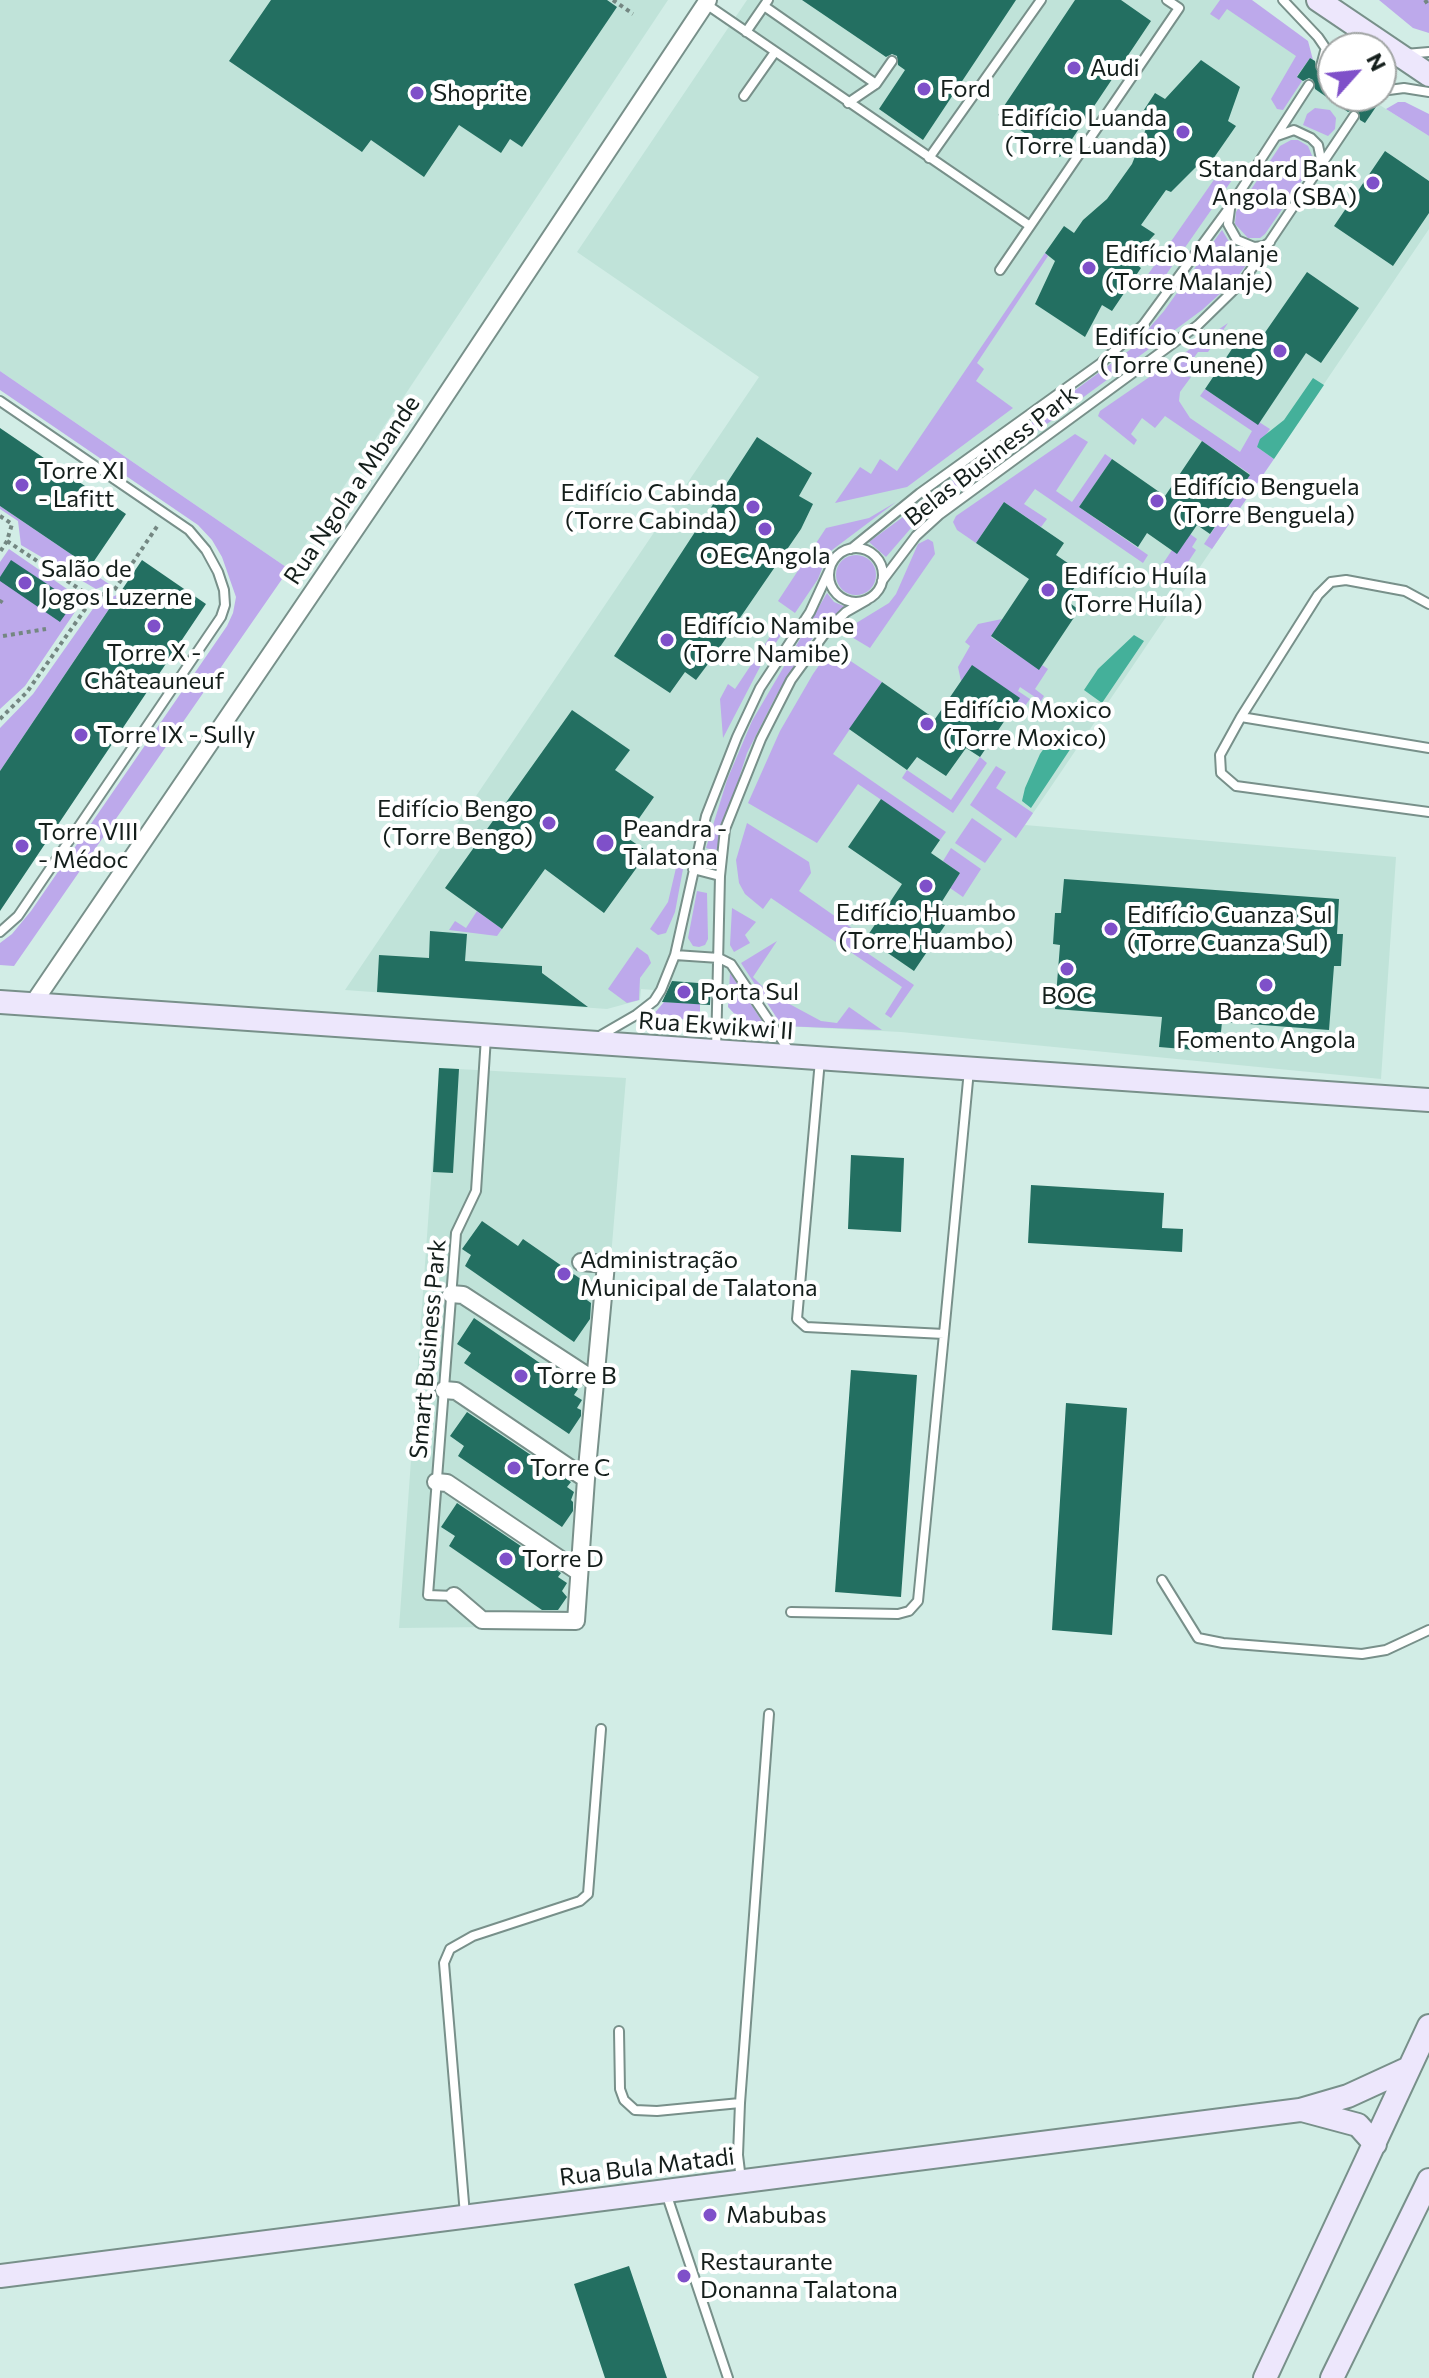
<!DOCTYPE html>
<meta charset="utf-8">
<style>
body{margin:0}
#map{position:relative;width:1429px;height:2378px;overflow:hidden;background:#d2ede6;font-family:Commissioner,sans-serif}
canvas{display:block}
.north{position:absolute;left:1317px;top:32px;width:80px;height:80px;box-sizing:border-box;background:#fff;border:2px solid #a1a5a4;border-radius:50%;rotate:63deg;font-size:22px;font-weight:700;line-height:32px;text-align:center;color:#141e1b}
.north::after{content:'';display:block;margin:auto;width:28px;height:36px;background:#7f50c9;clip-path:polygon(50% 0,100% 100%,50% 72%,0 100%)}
</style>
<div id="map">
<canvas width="1429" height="2378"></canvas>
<div class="north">N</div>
</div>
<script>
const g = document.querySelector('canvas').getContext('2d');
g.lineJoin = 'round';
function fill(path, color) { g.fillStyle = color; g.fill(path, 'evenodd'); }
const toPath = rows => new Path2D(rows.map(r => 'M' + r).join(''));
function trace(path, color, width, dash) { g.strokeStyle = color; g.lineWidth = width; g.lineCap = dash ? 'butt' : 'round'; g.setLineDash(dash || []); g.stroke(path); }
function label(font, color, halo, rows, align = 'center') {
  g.font = font + ' Commissioner,sans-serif'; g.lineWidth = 8; g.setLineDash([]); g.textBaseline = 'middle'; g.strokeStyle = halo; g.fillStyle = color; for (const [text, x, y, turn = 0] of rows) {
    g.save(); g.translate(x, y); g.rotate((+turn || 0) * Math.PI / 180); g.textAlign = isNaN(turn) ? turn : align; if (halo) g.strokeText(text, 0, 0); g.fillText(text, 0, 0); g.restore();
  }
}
fill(toPath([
 [0,0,668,0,289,569,0,371],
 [747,0,1224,0,1310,58,1304,67,1333,96,1371,114,1378,104,1429,136,1429,229,1025,825,1396,857,1381,1079,901,1032,782,1026,766,1000,719,995,641,989,640,1000,607,1009,345,990,759,377,577,252],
 [439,1068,626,1078,580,1626,399,1628]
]), '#c0e3d9');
fill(toPath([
 [1220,0,1252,0,1308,41,1313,60,1310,58,1297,76,1302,81,1283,110,1277,109,1271,99,1296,56,1227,9,1219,20,1210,14],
 [1379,0,1429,0,1429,33,1413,28],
 [1398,102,1405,102,1429,114,1429,136,1386,109],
 [1315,108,1330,110,1336,118,1335,129,1328,136,1303,125,1307,114],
 [1291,140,1298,140,1308,146,1313,158,1313,164,1265,234,1260,238,1248,238,1235,224,1236,212,1280,146],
 [1227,161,1239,170,1154,292,1142,283],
 [1222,230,1231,245,1243,252,1257,251,1234,281,1202,310,934,507,918,520,886,557,869,542,1131,349,1164,311],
 [1045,253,1048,256,977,363,984,369,976,381,1013,408,907,487,835,503,860,467,871,474,880,459,897,471],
 [1228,323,1208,352,1198,352,1181,376,1191,377,1180,392,1179,401,1190,418,1240,452,1252,431,1200,396,1205,389,1257,424,1259,422,1270,429,1257,447,1274,459,1212,549,1204,544,1250,474,1165,416,1155,428,1142,418,1131,434,1137,440,1134,445,1098,416,1100,411],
 [0,371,289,569,14,966,0,965,0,943,12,934,31,911,227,626,233,613,236,597,222,557,212,540,198,525,0,390],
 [1075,434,1088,442,1056,491,1072,502,1105,454,1112,459,1079,507,1148,555,1143,563,1035,489,1024,504,1047,519,1041,527,1004,502,976,543,957,530,953,522,956,516],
 [896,502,828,553,818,579,795,613,778,601,826,528,869,518],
 [0,506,90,567,88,570,109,584,96,589,21,545,18,521,0,509],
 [1190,534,1197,539,1192,547,1196,550,1173,585,1156,574,1172,550],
 [928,539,933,542,935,554,870,648,845,633,853,625,889,603,896,594,918,544],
 [9,549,83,600,25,686,0,709,0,562],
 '836 575a20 20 0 1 1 40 0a20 20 0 1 1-40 0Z',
 [827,593,834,602,846,607,823,626,807,645,776,696,747,753,716,851,706,848,727,780,752,721],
 [119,594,0,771,0,728,33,694,97,603],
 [1002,619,991,637,1039,669,1042,665,1048,669,1035,689,1044,696,1041,701,1020,687,1018,691,1030,699,1025,706,1018,702,1019,698,961,681,958,667,970,646,965,642,978,624],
 [781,620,788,625,762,663,723,738,720,699,728,684,735,689],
 [831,648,882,682,833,754,946,832,940,840,858,784,817,843,748,803,780,731,813,674],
 [980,757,987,763,953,813,902,778,907,770,951,800],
 [996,766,1006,772,996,788,1033,813,1016,838,970,805],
 [972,818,1002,839,985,863,955,843],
 [747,823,809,862,811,873,799,891,866,938,860,948,914,985,891,1018,885,1014,902,987,771,898,763,909,745,894,739,883,736,860],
 [951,848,981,869,963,897,950,888,960,873,943,861],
 [680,851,686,853,675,912,666,933,658,935,650,929,668,902],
 [697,891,707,893,708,939,705,945,699,947,693,946,688,938],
 [732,908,756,922,745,935,750,943,734,952,730,945],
 [477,911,502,929,497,936,449,930,455,921,466,928],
 [777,941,753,977,769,993,821,1021,837,1023,849,1007,882,1030,782,1026,741,963],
 [637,947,648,955,651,963,640,978,639,1000,627,1003,608,989],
 [730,973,762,1021,757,1025,744,1024,728,1007],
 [664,1002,700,1004,700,1021,652,1016]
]), '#bda9eb');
fill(toPath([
 [1313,378,1324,385,1274,459,1257,447,1260,439,1284,420],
 [1134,635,1144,641,1102,703,1084,690,1098,669],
 [1054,734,1073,745,1031,808,1022,801,1025,788,1040,754]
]), '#44b09a');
fill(toPath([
 [271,0,607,0,617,7,522,147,510,139,501,153,459,125,424,177,371,140,362,152,229,61],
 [802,0,1016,0,923,140,879,109,905,70,898,65,897,56,892,54,886,57],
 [1075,0,1121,0,1151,21,1060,157,998,115],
 [1310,58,1315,61,1317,71,1322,73,1327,69,1333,74,1333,96,1360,96,1364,103,1373,101,1378,104,1365,123,1360,120,1358,111,1354,109,1348,112,1315,89,1313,80,1309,78,1303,81,1297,77],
 [1201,60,1240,87,1228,121,1236,126,1204,172,1196,167,1171,192,1166,190,1141,225,1155,234,1131,260,1141,268,1112,311,1102,305,1085,337,1035,304,1055,261,1045,253,1064,226,1074,233,1083,220,1107,199,1132,164,1147,126,1138,119,1155,93,1165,99],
 [1385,151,1429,181,1429,213,1393,266,1334,226],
 [1307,272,1359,308,1321,363,1306,353,1258,425,1205,389,1242,334,1257,344],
 [0,428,126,514,90,567,0,506],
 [757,437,812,473,799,496,813,504,801,529,711,660,696,680,685,672,670,693,614,656],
 [1202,441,1250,475,1210,534,1197,525,1177,554,1147,533,1138,547,1079,507,1112,459,1165,496],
 [1004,502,1064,543,1056,555,1084,574,1066,600,1079,610,1039,670,991,636,1029,579,976,543],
 [11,560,74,602,60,622,0,581,0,577],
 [142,560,206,604,0,911,0,771],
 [972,665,1020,698,980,757,966,748,946,776,917,757,907,770,849,729,882,682,935,719],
 [572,710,630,750,615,770,654,797,626,837,648,852,604,913,545,869,502,929,445,888],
 [881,799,940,840,931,853,960,873,941,903,954,912,914,971,866,938,902,884,848,847],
 [1064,879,1339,899,1337,934,1343,934,1341,966,1334,966,1329,1030,1222,1022,1219,1052,1159,1047,1162,1017,1055,1009,1060,945,1053,944,1055,913,1061,913],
 [430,931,467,934,465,961,542,966,542,973,588,1007,377,992,379,955,429,958],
 [672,981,711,984,710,1005,662,1002],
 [439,1068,459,1069,453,1173,433,1172],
 [851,1155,904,1158,901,1232,848,1229],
 [1031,1185,1164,1193,1162,1228,1183,1229,1182,1252,1028,1243],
 [482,1221,518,1246,523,1239,588,1284,580,1295,591,1303,590,1319,574,1342,465,1266,471,1255,462,1249],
 [474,1318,578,1389,574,1395,582,1400,577,1408,581,1410,581,1416,569,1434,464,1363,471,1353,457,1344],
 [851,1370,917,1375,901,1597,835,1592],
 [1066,1403,1127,1408,1112,1635,1052,1630],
 [467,1412,571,1482,567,1487,574,1492,571,1500,573,1502,573,1511,562,1527,458,1456,464,1446,450,1436],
 [457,1503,561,1573,558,1577,567,1583,562,1591,567,1597,558,1610,542,1610,449,1546,455,1536,441,1527],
 [629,2266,667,2378,605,2378,574,2284]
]), '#236f61');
const lane = toPath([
 [1283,0,1318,37,1333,59],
 [706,4,1030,226],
 [764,6,876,84],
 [746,32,768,0],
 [1405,54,1429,52],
 [1321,66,1325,51],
 [1381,91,1404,88,1429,92],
 [744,96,775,52],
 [1367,97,1368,96],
 [848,103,876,84,892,61],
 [1277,136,1294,130,1311,138,1318,145,1322,164],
 [929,158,1041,0],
 [1230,209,1228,224,1237,240,1254,247,1264,246,1270,242],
 [1000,270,1179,8,1167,0],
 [0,401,189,530,206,550,218,572,224,590,225,605,221,617,18,916,0,932],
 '829 575a27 27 0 1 1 54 0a27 27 0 1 1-54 0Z',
 [851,549,920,493,1101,363,1143,325,1232,204,1309,85],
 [882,581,916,536,939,515,1198,325,1244,280,1354,116],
 [1429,604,1405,591,1346,580,1331,582,1318,595,1241,717,1429,748],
 [1241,717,1220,755,1221,773,1236,786,1429,812],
 [693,869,720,876],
 [675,955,719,958,731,964,790,1052],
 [598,1037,636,1015,654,1001,661,990,675,955,706,816,737,737,760,688,810,612,829,571],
 [716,1051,720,876,725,829,761,739,791,680,828,629,846,612,867,600],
 [944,1334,969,1070],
 [1162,1580,1198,1638,1223,1643,1362,1654,1386,1650,1429,1630],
 [454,1596,428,1595,456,1233,476,1191,486,1037],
 [791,1612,898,1614,909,1611,918,1601,944,1334,806,1327,797,1319,820,1060],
 [619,2031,620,2089,624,2100,635,2110,657,2111,740,2103],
 [741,2180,738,2155,740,2103,769,1714],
 [666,2193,728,2378],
 [465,2215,444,1963,450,1949,473,1936,580,1901,588,1894,601,1729]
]);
const street = toPath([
 [32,1005,414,443,708,0],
 [451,1294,463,1295,595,1381],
 [444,1390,456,1391,586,1479],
 [436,1482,447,1483,579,1572],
 [454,1596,482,1620,576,1621,586,1479,606,1264,581,1262]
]);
const secondary = toPath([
 [1318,0,1429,75],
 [0,1002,1429,1100],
 [1302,2110,1358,2125,1375,2144],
 [0,2276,1300,2110,1348,2096,1409,2068],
 [1265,2378,1429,2026],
 [1332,2378,1429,2180]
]);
trace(lane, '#78908a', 12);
trace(street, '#78908a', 20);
trace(secondary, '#78908a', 26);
trace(toPath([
 [613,0,633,14],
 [1425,0,1429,6],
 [0,516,12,524,7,541,0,552],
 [7,541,93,598],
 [0,603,2,600],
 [3,636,46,629],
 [0,719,27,692,93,598,115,589,158,525]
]), '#748782', 4, [4, 4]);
trace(lane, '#fff', 8);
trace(street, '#fff', 16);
trace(secondary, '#ede7fc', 22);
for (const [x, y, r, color] of [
 [1074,68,8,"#7f50c9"],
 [924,89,8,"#7f50c9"],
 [417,93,8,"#7f50c9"],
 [1183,132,8,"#7f50c9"],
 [1373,183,8,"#7f50c9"],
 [1089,268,8,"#7f50c9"],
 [1280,351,8,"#7f50c9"],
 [22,485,8,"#7f50c9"],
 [1157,501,8,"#7f50c9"],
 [753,507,8,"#7f50c9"],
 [765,529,8,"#7f50c9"],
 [25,583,8,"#7f50c9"],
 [1048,590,8,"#7f50c9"],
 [154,626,8,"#7f50c9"],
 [667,640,8,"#7f50c9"],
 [927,724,8,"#7f50c9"],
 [81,735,8,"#7f50c9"],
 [549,823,8,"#7f50c9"],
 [605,843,10,"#7f50c9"],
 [22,846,8,"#7f50c9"],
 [926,886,8,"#7f50c9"],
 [1111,929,8,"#7f50c9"],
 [1067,969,8,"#7f50c9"],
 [1266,985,8,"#7f50c9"],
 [684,992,8,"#7f50c9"],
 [564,1274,8,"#7f50c9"],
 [521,1376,8,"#7f50c9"],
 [514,1468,8,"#7f50c9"],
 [506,1559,8,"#7f50c9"],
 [710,2215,8,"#7f50c9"],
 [684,2276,8,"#7f50c9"]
]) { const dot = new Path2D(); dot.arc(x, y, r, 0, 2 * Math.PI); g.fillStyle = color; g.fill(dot); trace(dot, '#fff', 3); }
label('24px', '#141e1b', '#fff', [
 ["Audi",1090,68],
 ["Ford",940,89],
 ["Shoprite",433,93],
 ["Edifício Luanda",1167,118,"right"],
 ["(Torre Luanda)",1167,146,"right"],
 ["Standard Bank",1357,169,"right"],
 ["Angola (SBA)",1357,197,"right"],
 ["Edifício Malanje",1105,254],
 ["(Torre Malanje)",1105,282],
 ["Edifício Cunene",1264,337,"right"],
 ["(Torre Cunene)",1264,365,"right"],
 ["Torre XI",38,471],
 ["- Lafitt",38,499],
 ["Edifício Benguela",1173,487],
 ["(Torre Benguela)",1173,515],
 ["Edifício Cabinda",737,493,"right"],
 ["(Torre Cabinda)",737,521,"right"],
 ["OEC Angola",765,556,"center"],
 ["Salão de",41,569],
 ["Jogos Luzerne",41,597],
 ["Edifício Huíla",1064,576],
 ["(Torre Huíla)",1064,604],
 ["Edifício Namibe",683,626],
 ["(Torre Namibe)",683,654],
 ["Torre X -",154,653,"center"],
 ["Châteauneuf",154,681,"center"],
 ["Edifício Moxico",943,710],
 ["(Torre Moxico)",943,738],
 ["Torre IX - Sully",97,735],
 ["Edifício Bengo",533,809,"right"],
 ["(Torre Bengo)",533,837,"right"],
 ["Peandra -",623,829],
 ["Talatona",623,857],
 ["Torre VIII",38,832],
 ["- Médoc",38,860],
 ["Edifício Huambo",926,913,"center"],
 ["(Torre Huambo)",926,941,"center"],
 ["Edifício Cuanza Sul",1127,915],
 ["(Torre Cuanza Sul)",1127,943],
 ["Porta Sul",700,992],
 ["BOC",1067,996,"center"],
 ["Banco de",1266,1012,"center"],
 ["Fomento Angola",1266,1040,"center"],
 ["Administração",580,1260],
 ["Municipal de Talatona",580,1288],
 ["Torre B",537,1376],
 ["Torre C",530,1468],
 ["Torre D",522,1559],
 ["Mabubas",726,2215],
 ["Restaurante",700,2262],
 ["Donanna Talatona",700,2290]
], 'left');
label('24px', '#141e1b', '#fff', [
 ["Belas Business Park",991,456,-38],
 ["Rua Ngola a Mbande",352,490,-56],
 ["Rua Ekwikwi II",716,1026,4],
 ["Smart Business Park",428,1349,-85],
 ["Rua Bula Matadi",647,2167,-7]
]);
</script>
